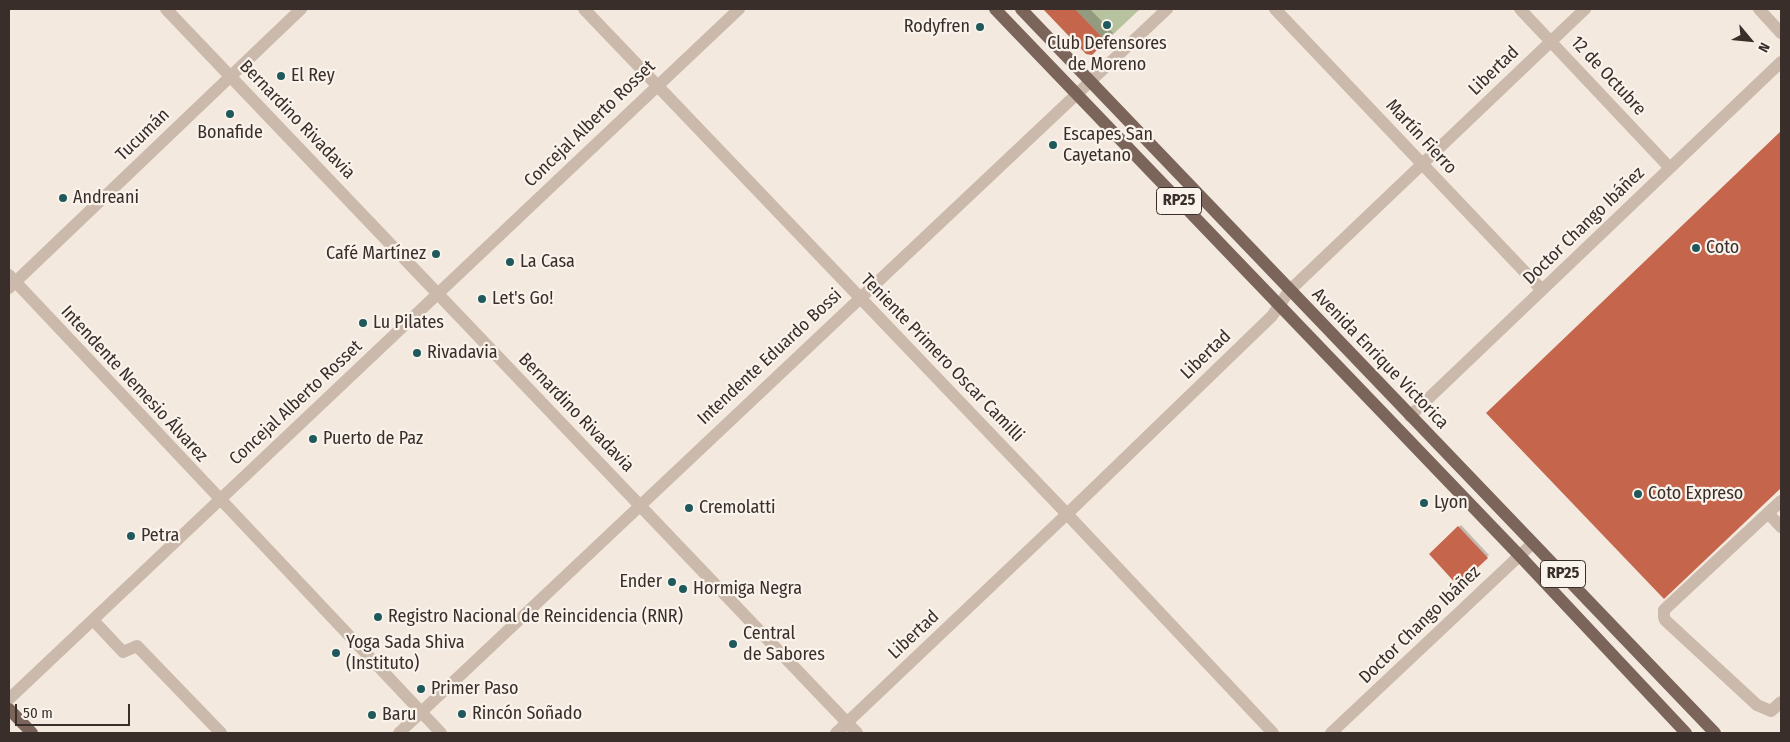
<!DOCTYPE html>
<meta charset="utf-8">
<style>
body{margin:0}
#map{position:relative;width:1790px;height:742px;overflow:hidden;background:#f3e9df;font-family:"Fira Sans Condensed",sans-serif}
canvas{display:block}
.frame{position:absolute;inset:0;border:10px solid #392e2a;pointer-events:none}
.north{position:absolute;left:1725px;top:15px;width:50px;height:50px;-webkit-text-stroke:4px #faf3ec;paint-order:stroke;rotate:118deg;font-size:14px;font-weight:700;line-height:20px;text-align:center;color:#392e2a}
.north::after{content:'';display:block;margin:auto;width:18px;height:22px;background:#392e2a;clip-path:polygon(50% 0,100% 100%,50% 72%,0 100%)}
.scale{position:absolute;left:15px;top:704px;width:115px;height:22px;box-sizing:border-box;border:2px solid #392e2a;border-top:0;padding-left:6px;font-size:15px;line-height:18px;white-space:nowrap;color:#392e2a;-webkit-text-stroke:4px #faf3ec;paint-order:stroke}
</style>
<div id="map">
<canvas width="1790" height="742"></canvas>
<div class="frame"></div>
<div class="north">N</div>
<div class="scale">50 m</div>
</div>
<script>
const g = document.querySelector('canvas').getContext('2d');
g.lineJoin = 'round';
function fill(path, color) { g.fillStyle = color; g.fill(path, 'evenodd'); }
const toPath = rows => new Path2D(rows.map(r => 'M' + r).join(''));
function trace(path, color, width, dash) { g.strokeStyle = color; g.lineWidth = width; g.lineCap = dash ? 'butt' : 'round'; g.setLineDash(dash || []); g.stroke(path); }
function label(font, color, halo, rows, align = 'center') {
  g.font = font + ' "Fira Sans Condensed",sans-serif'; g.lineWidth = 4.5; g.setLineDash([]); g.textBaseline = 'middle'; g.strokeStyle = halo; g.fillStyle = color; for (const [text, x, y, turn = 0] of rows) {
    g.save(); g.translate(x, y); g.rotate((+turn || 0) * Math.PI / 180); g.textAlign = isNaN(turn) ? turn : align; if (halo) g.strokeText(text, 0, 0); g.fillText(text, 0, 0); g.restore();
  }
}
fill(toPath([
 [1075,9,1140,9,1106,41]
]), '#b7c29f');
fill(toPath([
 [1045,9,1090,9,1113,33,1091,54,1087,53],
 [1781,133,1781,485,1664,597,1488,413],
 [1461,525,1489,555,1458,584,1430,554]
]), '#0003');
fill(toPath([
 [1043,9,1075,9,1106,41,1092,55,1086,54],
 [1781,131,1781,488,1664,599,1486,413],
 [1458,526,1488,558,1458,586,1429,554]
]), '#c5654b');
trace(toPath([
 [166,9,857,733],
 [584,9,1067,514,1273,733],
 [1275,9,1542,290],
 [1520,9,1670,168],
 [1759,9,1781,33],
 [9,275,441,733],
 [9,288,301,9],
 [1410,416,1781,62],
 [1781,501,1768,513,1781,527],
 [1768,513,1664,610,1664,617,1665,620,1757,705,1771,711,1781,702],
 [93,620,123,652,137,646,221,733],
 [9,699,739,9],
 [399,733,1167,9],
 [836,733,1067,514,1272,316,1289,291,1585,9],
 [1331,733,1533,543]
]), '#cbb9ab', 12);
trace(toPath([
 [995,9,1519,555,1686,733],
 [1021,9,1715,733],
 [9,709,32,733]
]), '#7b655b', 12);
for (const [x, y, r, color] of [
 [1107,25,5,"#1f595b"],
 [980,27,5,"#1f595b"],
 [281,76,5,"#1f595b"],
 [230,114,5,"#1f595b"],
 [1053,145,5,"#1f595b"],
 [63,198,5,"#1f595b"],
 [1696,248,5,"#1f595b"],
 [436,254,5,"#1f595b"],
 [510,262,5,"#1f595b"],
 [482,299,5,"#1f595b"],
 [363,323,5,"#1f595b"],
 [417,353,5,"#1f595b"],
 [313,439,5,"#1f595b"],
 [1638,494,5,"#1f595b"],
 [1424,503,5,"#1f595b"],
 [689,508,5,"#1f595b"],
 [131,536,5,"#1f595b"],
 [672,582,5,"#1f595b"],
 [683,589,5,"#1f595b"],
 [378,617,5,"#1f595b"],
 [733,644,5,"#1f595b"],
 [336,653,5,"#1f595b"],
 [421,689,5,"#1f595b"],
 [462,714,5,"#1f595b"],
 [372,715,5,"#1f595b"]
]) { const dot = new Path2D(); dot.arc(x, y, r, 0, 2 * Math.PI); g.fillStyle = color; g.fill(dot); trace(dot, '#faf3ec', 2); }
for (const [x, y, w] of [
 [1179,201,45],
 [1563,574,45]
]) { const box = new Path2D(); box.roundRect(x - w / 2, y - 13.5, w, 27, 4); g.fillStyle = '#faf3ec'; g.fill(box); trace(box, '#392e2a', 1); }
label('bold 16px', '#392e2a', null, [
 ["RP25",1179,201],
 ["RP25",1563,574]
]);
label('18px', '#392e2a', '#faf3ec', [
 ["Rodyfren",970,27,"right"],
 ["Club Defensores",1107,44,"center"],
 ["de Moreno",1107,65,"center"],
 ["El Rey",291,76],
 ["Bonafide",230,133,"center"],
 ["Escapes San",1063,135],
 ["Cayetano",1063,156],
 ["Andreani",73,198],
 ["Coto",1706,248],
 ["Café Martínez",426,254,"right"],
 ["La Casa",520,262],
 ["Let's Go!",492,299],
 ["Lu Pilates",373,323],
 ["Rivadavia",427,353],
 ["Puerto de Paz",323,439],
 ["Coto Expreso",1648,494],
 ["Lyon",1434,503],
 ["Cremolatti",699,508],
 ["Petra",141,536],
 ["Ender",662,582,"right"],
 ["Hormiga Negra",693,589],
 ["Registro Nacional de Reincidencia (RNR)",388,617],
 ["Central",743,634],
 ["de Sabores",743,655],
 ["Yoga Sada Shiva",346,643],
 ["(Instituto)",346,664],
 ["Primer Paso",431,689],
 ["Rincón Soñado",472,714],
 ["Baru",382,715]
], 'left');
label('18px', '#392e2a', '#faf3ec', [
 ["Libertad",1494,71,-44],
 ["12 de Octubre",1608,76,47],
 ["Bernardino Rivadavia",297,120,46],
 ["Concejal Alberto Rosset",590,124,-44],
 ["Tucumán",143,135,-44],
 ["Martín Fierro",1421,137,47],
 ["Doctor Chango Ibáñez",1584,226,-44],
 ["Libertad",1206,355,-44],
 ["Intendente Eduardo Bossi",770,357,-43],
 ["Teniente Primero Oscar Camilli",942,358,46],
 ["Avenida Enrique Victorica",1380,359,46],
 ["Intendente Nemesio Álvarez",134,384,47],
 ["Concejal Alberto Rosset",296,403,-43],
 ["Bernardino Rivadavia",576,413,46],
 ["Doctor Chango Ibáñez",1420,625,-44],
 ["Libertad",914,635,-43]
]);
</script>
